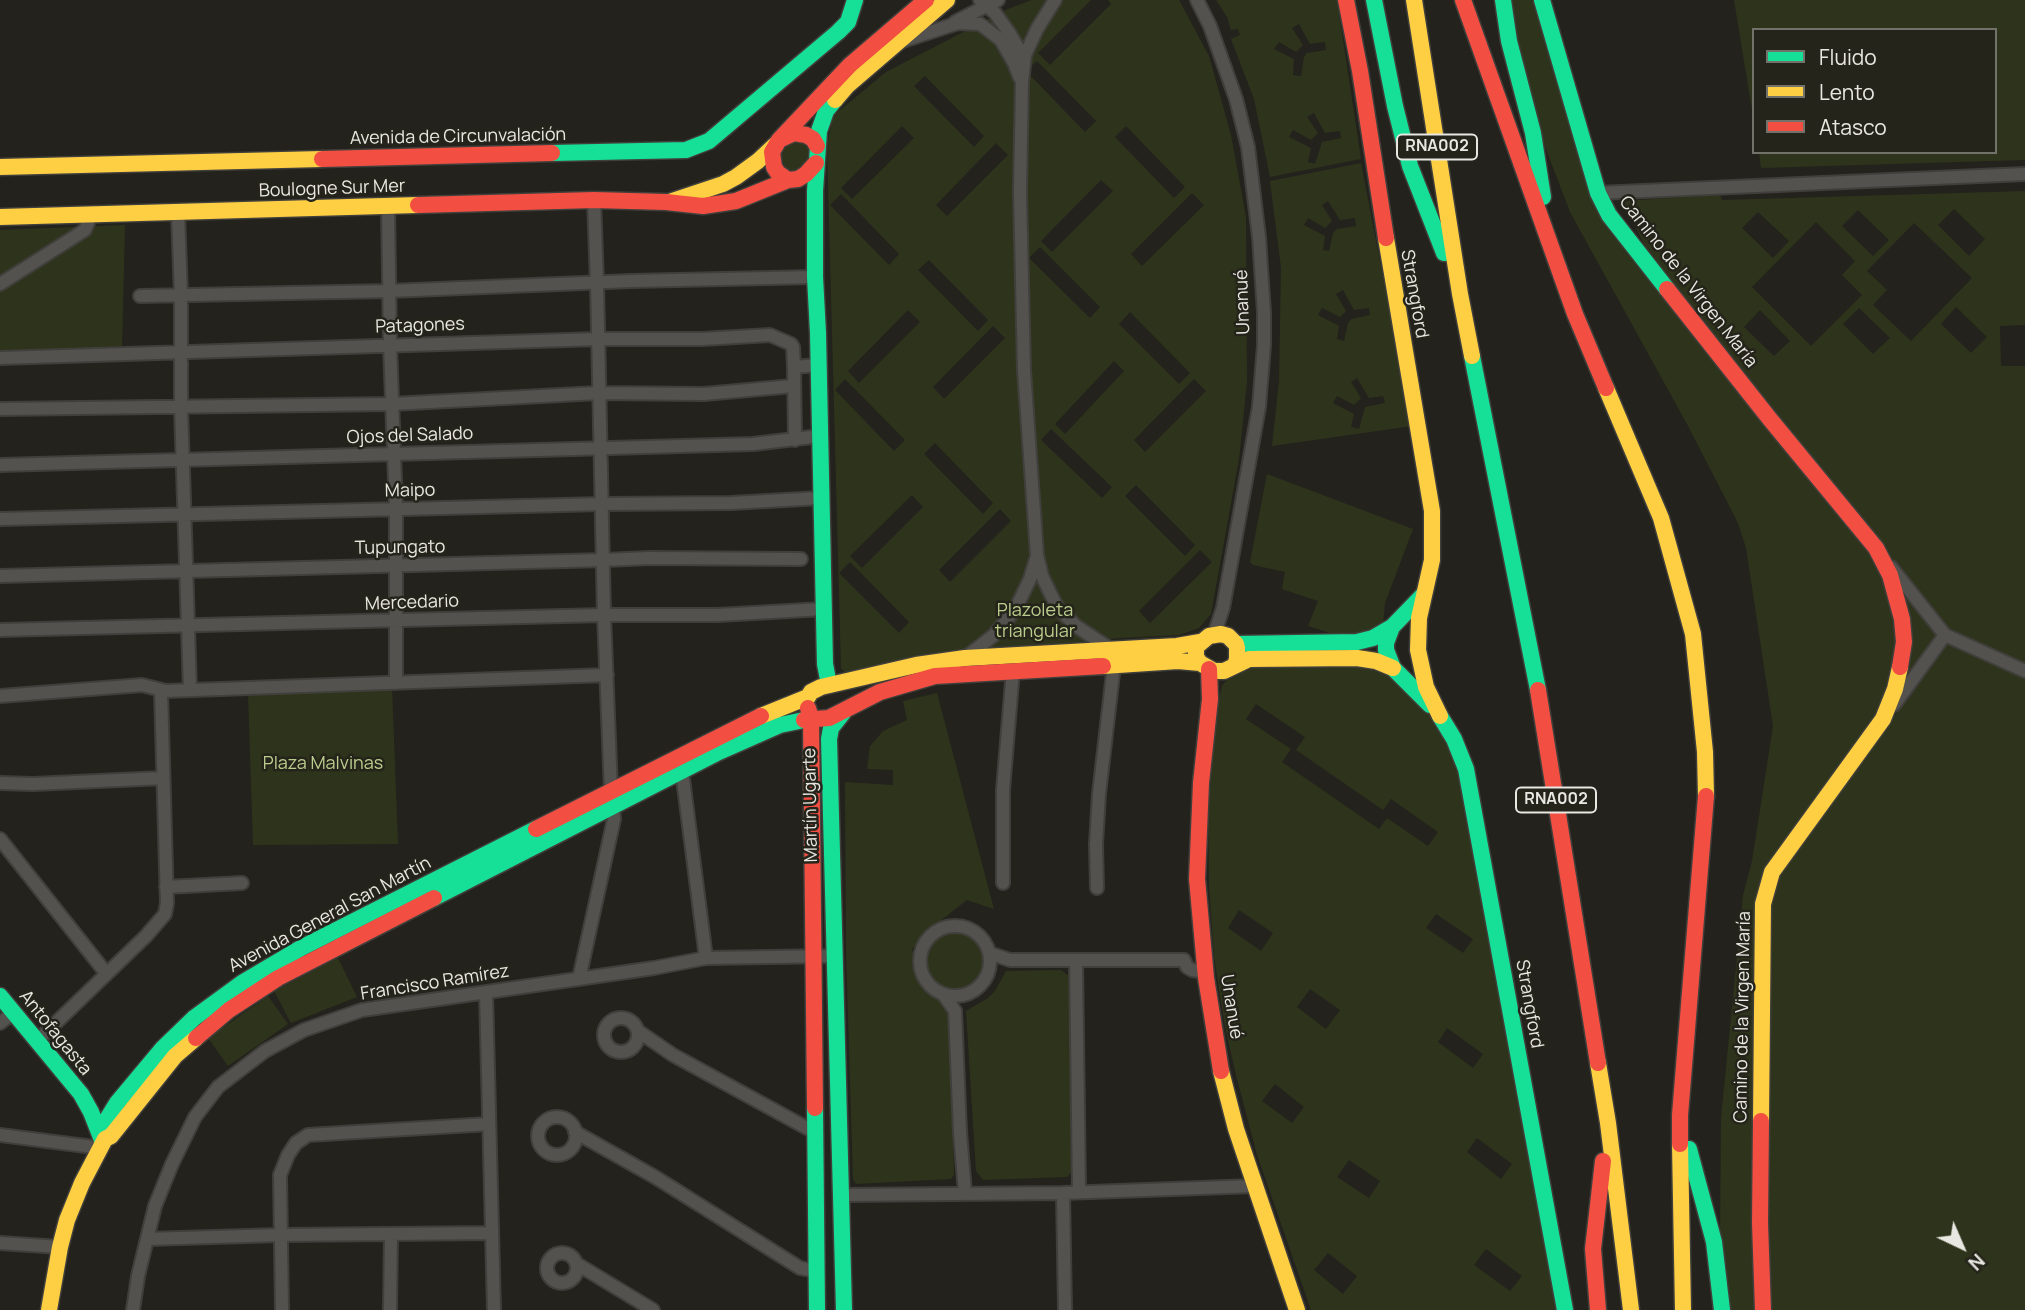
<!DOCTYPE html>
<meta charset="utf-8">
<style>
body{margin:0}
#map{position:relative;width:2025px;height:1310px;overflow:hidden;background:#23221d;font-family:Manrope,sans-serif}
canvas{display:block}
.legend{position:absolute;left:1752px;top:28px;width:245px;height:126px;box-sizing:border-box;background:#25241b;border:2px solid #73726a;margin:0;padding:9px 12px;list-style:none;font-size:21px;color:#e8e7e1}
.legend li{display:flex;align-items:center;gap:14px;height:35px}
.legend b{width:35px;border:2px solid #73726a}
.north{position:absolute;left:1927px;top:1212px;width:70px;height:70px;-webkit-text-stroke:5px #25241b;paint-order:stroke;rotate:136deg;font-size:19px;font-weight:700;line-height:28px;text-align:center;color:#e8e7e1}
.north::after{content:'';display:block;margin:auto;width:24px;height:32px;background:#e8e7e1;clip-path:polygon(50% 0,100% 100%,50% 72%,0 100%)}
</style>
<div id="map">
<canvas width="2025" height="1310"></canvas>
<ul class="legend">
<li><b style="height:9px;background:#16e098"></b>Fluido</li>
<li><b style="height:9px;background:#ffcf43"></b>Lento</li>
<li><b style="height:9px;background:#f24e42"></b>Atasco</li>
</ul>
<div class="north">N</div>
</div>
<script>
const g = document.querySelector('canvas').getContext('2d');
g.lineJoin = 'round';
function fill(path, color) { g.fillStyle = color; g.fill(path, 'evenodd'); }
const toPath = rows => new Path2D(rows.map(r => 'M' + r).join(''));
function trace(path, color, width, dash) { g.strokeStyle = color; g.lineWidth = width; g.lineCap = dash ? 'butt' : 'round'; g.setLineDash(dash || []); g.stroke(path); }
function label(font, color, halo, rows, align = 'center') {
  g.font = font + ' Manrope,sans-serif'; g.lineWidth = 5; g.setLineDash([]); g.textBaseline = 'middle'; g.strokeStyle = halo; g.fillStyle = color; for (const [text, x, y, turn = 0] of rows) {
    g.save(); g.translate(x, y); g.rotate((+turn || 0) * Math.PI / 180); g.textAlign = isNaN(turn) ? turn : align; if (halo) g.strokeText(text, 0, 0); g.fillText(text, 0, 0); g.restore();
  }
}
fill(toPath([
 [1032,0,1091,0,1038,53,1050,65,1111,4,1108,0,1179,0,1209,56,1231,135,1246,217,1247,382,1239,459,1211,614,1199,628,1179,635,1120,638,945,655,845,673,841,668,827,146,833,116,886,72,1008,9],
 [1037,61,1096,121,1085,132,1026,71],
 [925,76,984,136,974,147,914,86],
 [902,126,914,138,852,199,841,188],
 [1126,126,1185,187,1174,198,1115,137],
 [996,143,1008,155,947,216,936,205],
 [1101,180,1113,191,1052,252,1041,241],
 [1192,193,1204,205,1142,266,1131,254],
 [841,194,899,254,889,265,830,205],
 [1040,247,1100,307,1090,318,1029,258],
 [929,260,988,320,978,331,918,270],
 [908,310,920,322,859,383,848,371],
 [1130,312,1190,373,1179,384,1119,324],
 [993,326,1005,338,944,399,933,387],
 [1114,361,1124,371,1065,434,1055,424],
 [845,379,905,440,894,451,835,390],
 [1194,379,1206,391,1145,452,1134,440],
 [1051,429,1112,487,1102,498,1041,440],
 [935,443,993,503,983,514,924,454],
 [1136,485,1195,545,1185,556,1125,496],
 [912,495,923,507,862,568,850,556],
 [1000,509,1011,521,950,582,939,570],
 [1200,550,1212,562,1150,623,1139,611],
 [850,562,909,622,899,633,839,573],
 [1216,0,1337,0,1361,159,1270,177,1254,99,1231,39,1240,35,1238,29,1231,30,1227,17],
 [1299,24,1310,44,1325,42,1326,50,1307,53,1304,57,1301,76,1293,75,1294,59,1274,49,1279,42,1296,52,1303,45,1292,28],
 [1314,113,1325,133,1340,131,1341,138,1322,142,1315,164,1308,162,1311,148,1289,137,1293,130,1311,140,1318,133,1307,117],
 [1508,0,1534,0,1592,195,1874,555,1896,614,1895,668,1876,714,1766,868,1756,899,1756,1310,1725,1310,1720,1241,1721,1118,1743,895,1752,861,1773,726,1746,548,1738,523,1688,426,1570,212,1539,131],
 [1734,0,2025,0,2025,160,1761,168,1759,152,1995,152,1995,30,1754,30,1754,122],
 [798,141,803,143,810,151,809,162,794,172,785,167,780,156,787,146],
 [1361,163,1412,426,1272,446,1279,381,1281,268,1270,181],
 [1328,201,1340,220,1355,218,1356,226,1337,229,1333,233,1329,251,1323,250,1325,236,1304,225,1308,218,1325,228,1332,221,1322,205],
 [1343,290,1354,310,1369,308,1370,315,1351,319,1348,323,1344,341,1337,339,1339,326,1318,315,1322,308,1340,317,1346,311,1336,294],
 [1357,378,1369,398,1383,396,1385,403,1365,407,1359,429,1351,427,1354,414,1333,403,1337,396,1354,405,1361,398,1351,382],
 [2025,191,2025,325,2000,326,2001,366,2025,366,2025,666,1951,633,1651,258,1622,201,1720,195,1722,200],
 [1954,209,1985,239,1969,256,1938,225],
 [1858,210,1889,240,1873,256,1842,226],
 [1758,212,1789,241,1773,258,1742,228],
 [1816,222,1855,261,1842,275,1862,295,1811,346,1752,287],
 [1914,223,1972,278,1911,341,1873,305,1887,290,1867,271],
 [1956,307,1987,337,1971,353,1941,324],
 [1859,308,1890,338,1873,354,1843,324],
 [1760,310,1790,341,1774,356,1744,327],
 [125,225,122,350,0,353,0,230],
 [1267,474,1413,529,1385,603,1383,625,1370,635,1336,635,1308,626,1318,601,1282,589,1285,572,1253,565,1250,562],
 [1903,591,1938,635,1906,676],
 [1948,642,2025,677,2025,1310,1772,1310,1767,1224,1770,905,1779,876],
 [1357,662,1383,670,1434,716,1454,751,1560,1310,1311,1310,1257,1155,1236,1075,1225,1027,1214,957,1209,886,1208,814,1217,707,1222,686,1232,674,1246,664],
 [1256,704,1305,737,1296,750,1383,810,1391,799,1438,832,1428,846,1387,818,1379,829,1282,762,1291,749,1246,719],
 [1239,910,1273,933,1261,951,1228,928],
 [1436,914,1473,939,1463,953,1426,928],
 [1310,989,1340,1010,1326,1029,1297,1007],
 [1447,1028,1483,1054,1473,1068,1438,1042],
 [1275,1084,1304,1107,1292,1123,1262,1101],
 [1477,1138,1512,1164,1501,1179,1467,1152],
 [1349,1160,1380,1181,1369,1198,1337,1177],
 [1486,1249,1522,1276,1510,1291,1474,1265],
 [1328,1253,1357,1276,1343,1294,1314,1270],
 [392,687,398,844,253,845,248,693],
 [937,693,994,909,967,900,931,928,912,949,919,977,924,986,944,998,950,1015,954,1175,951,1179,856,1184,853,1179,846,952,845,782,893,785,893,770,867,769,870,746,883,731,907,720,903,701],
 '923 960a32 32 0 1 1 64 0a32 32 0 1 1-64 0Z',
 [338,958,357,997,291,1023,274,991],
 [1061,970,1069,976,1073,1170,1067,1177,983,1180,976,1171,966,1011,988,998,995,991,1006,971],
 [268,996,288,1024,228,1066,208,1038]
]), '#2e341b');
const street = toPath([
 [980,0,995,13,1010,34,1017,46,1020,64],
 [1055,0,1037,29,1025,55,1022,82,1020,192,1024,370,1037,555,1042,576,1057,607,1076,626,1112,650],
 [1197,0,1210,26,1236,99,1248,147,1259,237,1264,313,1264,345,1259,407,1223,608,1214,635],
 [955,22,998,0],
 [903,41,958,23,980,24,1001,40,1014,63,1020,78],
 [1598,193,2025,174],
 [388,206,390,345,396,508,396,683],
 [178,213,181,296,181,407,190,690],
 [0,284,85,230,91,215],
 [140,296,389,291,631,281,815,277],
 [0,358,598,339,702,339,770,335,791,344,793,347,794,367,819,365],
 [794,367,795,440],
 [0,409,392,404,598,393,704,394,793,386],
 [0,465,753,444,820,436],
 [0,519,602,504,731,503,821,498],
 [1891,567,1945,635,2025,671],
 [0,576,604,560,650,558,801,559],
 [0,630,604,615,718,615,824,609],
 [965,658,994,635,1015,610,1030,579,1036,559],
 [0,696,142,685,166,691,607,675],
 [1894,705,1945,635],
 [682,771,706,958],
 [0,783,33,784,163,778],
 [0,839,106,973],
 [1003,883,1003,790,1013,670],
 [166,887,242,883],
 [1097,888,1096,844,1099,794,1114,665],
 '920 961a35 35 0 1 1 70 0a35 35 0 1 1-70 0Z',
 [989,953,1010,960,1184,960],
 [1184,960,1187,967,1192,970,1206,972],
 [1076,961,1079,1192],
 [579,979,614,819,611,791,604,615,597,283,594,200],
 [486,992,494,1310],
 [944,995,955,1011,960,1132,965,1193],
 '604 1035a17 17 0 1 1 34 0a17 17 0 1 1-34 0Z',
 [0,1023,13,1013],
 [638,1031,673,1055,816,1133],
 [37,1041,146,936,165,914,167,903,161,691],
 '538 1136a19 19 0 1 1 38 0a19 19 0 1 1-38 0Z',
 [575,1132,655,1177,800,1268,816,1271],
 [0,1135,101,1148],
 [1063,1193,1065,1310],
 [842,1195,1063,1193,1255,1186],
 [147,1239,280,1235,492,1233],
 [0,1243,60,1247],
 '547 1268a15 15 0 1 1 30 0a15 15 0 1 1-30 0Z',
 [577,1264,653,1310],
 [133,1310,138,1276,155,1206,172,1164,195,1117,218,1087,265,1051,304,1030,362,1010,654,968,706,958,834,956],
 [282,1310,280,1175,288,1155,296,1143,308,1135,489,1124],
 [390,1310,391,1235]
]);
const fast = toPath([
 [1374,0,1395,106,1410,166,1444,253],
 [1503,0,1509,41,1533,133,1543,197],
 [1542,0,1598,193,1609,215,1667,289],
 [552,153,686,150,709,141,838,32,848,22,855,0],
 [1472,356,1538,690],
 [1423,595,1392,627,1386,643,1386,650,1393,668,1430,705],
 [1236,644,1357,642,1373,638,1392,627],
 [829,685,825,664,818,333,815,277,815,191,819,131,826,111,835,100],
 [843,713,831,728,829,739,844,1310],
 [1440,716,1454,739,1466,769,1565,1310],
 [434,898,719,752,780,725,804,720],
 [0,996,81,1094,91,1112,102,1140],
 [815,1108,817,1310],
 [105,1139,104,1124,117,1103,163,1048,194,1018,242,983,301,948,536,829],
 [1689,1149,1714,1242,1722,1310]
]);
const slow = toPath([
 [1414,0,1460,294,1472,356],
 [835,100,847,86,947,0],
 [0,167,322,159],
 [672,201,723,184,736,177,758,161,775,145],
 [0,217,418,205],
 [1386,238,1432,511,1432,560,1419,618,1418,650,1426,687,1440,716],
 [1606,388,1661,518,1693,634,1705,752,1706,796],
 [1235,665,1237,659,1237,648,1236,644,1228,636,1221,634,1209,636,1196,647,1196,657,1200,663,1214,671,1224,671,1249,659,1357,658,1376,661,1393,668],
 [1103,666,1178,661,1200,663],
 [761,716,808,697,811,692,821,687,916,665,965,658,1177,646,1200,642],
 [1598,1063,1608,1123,1631,1310],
 [1221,1071,1236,1129,1297,1310],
 [1761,1121,1763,904,1772,872,1883,719,1895,689,1900,667],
 [1680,1144,1683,1310],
 [49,1310,60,1247,67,1220,82,1183,105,1139,111,1136,175,1056,196,1038]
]);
const jam = toPath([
 [1346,0,1360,71,1386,238],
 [1463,0,1575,314,1606,388],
 [779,140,850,65,926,0],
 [322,159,552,153],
 [816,163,806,174,798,179,788,180,778,173,774,167,772,152,779,140,794,133,806,135,813,139,817,146],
 [418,205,594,200,666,202,703,206,736,201,788,180],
 [1667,289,1769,418,1876,548,1890,575,1902,619,1904,642,1900,667],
 [1209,669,1210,699,1201,783,1197,879,1206,978,1221,1071],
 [1538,690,1598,1063],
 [808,708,811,718,815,1108],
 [804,720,829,718,880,692,935,676,1103,666],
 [536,829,761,716],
 [196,1038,229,1010,278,978,434,898],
 [1761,1121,1760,1223,1763,1310],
 [1680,1144,1680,1115,1706,796],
 [1598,1310,1593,1249,1603,1161]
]);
trace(street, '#403f3b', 16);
trace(fast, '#403f3b', 19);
trace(slow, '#403f3b', 19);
trace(jam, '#403f3b', 19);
trace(street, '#53524f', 12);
trace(fast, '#16e098', 16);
trace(slow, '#ffcf43', 16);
trace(jam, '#f24e42', 16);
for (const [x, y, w] of [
 [1437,147,80],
 [1556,800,80]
]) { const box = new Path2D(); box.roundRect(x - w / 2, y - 12.5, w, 25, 5); g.fillStyle = '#25241b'; g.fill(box); trace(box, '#e8e7e1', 2); }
label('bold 16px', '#e8e7e1', null, [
 ["RNA002",1437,147],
 ["RNA002",1556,800]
]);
label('18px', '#e8e7e1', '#25241b', [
 ["Avenida de Circunvalación",458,137,-1],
 ["Boulogne Sur Mer",332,189,-2],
 ["Camino de la Virgen María",1688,282,52],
 ["Strangford",1414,294,80],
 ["Unanué",1243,302,-92],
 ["Patagones",420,326,-2],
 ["Ojos del Salado",410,436,-2],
 ["Maipo",410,491,-1],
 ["Tupungato",400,548,-1],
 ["Mercedario",412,603,-2],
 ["Martín Ugarte",811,805,-91],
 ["Avenida General San Martín",330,915,-28],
 ["Francisco Ramírez",435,983,-9],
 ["Strangford",1529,1004,80],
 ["Unanué",1231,1007,81],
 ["Camino de la Virgen María",1743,1017,-89],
 ["Antofagasta",55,1033,51]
]);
label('18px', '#bbcd8c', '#25241b', [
 ["Plazoleta",1035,611],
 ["triangular",1035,632],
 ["Plaza Malvinas",323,764]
]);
</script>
